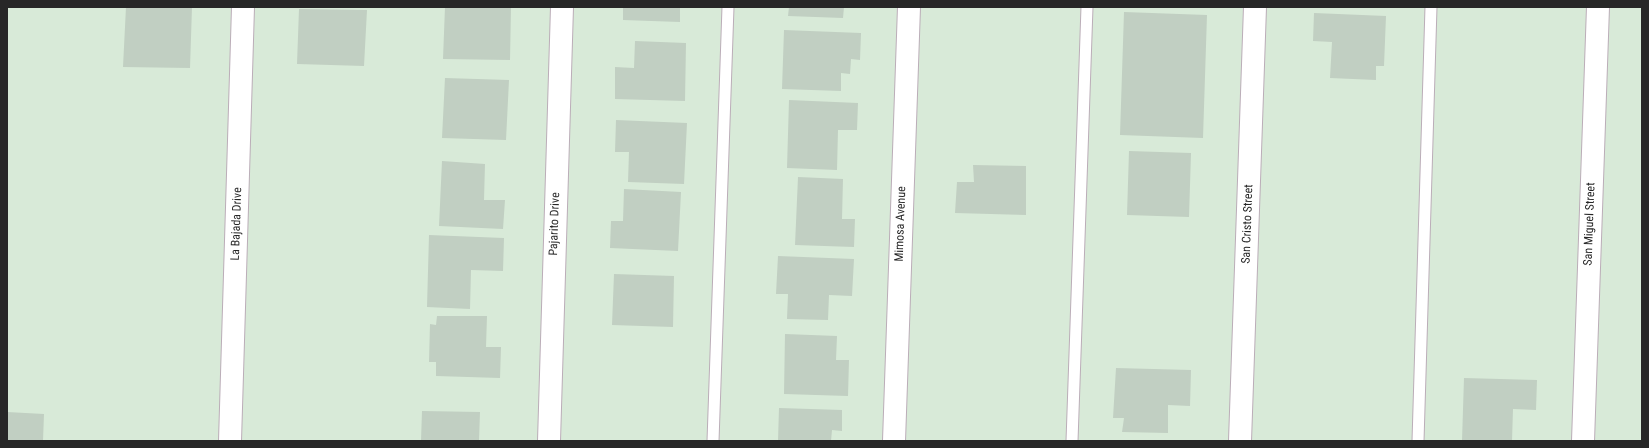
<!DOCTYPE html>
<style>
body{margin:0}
#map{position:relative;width:1649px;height:448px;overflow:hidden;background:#d8ead8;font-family:"Roboto Condensed",sans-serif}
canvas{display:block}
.frame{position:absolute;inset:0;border:8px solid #272727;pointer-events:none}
</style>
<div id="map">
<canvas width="1649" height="448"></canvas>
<div class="frame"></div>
</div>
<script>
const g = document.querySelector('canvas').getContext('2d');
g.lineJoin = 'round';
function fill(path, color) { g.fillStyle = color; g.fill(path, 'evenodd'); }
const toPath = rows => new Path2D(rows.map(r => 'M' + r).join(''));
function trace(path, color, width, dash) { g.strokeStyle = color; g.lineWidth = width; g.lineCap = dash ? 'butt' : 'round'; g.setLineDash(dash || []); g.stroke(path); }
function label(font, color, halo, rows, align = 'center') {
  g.font = font + ' "Roboto Condensed",sans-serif'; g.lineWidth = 3.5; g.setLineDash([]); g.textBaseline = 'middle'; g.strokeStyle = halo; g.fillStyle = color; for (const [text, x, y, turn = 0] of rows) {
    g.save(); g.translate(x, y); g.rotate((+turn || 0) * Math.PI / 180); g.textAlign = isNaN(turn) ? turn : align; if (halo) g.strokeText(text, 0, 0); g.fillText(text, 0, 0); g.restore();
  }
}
fill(toPath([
 [126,7,192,7,190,68,123,67],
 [445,7,511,7,510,60,443,59],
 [623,7,680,7,680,22,623,20],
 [789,7,844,7,843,18,788,16],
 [299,9,367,10,364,66,297,64],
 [1124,12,1207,15,1203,138,1120,135],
 [1314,13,1386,16,1384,66,1376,66,1376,80,1330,78,1332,42,1313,41],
 [784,30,861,33,860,60,851,59,850,74,841,73,841,91,782,89],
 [635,41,686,43,685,101,615,99,615,67,634,68],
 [445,78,509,80,506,140,442,138],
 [789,100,858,103,857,130,838,130,837,170,787,168],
 [616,120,687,123,684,184,628,182,629,152,615,152],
 [1129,151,1191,153,1189,217,1127,215],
 [442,161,485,164,484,200,505,200,503,229,439,226],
 [973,165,1026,166,1026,215,955,213,957,182,974,182],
 [798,177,843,179,842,219,855,219,854,247,795,245],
 [624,189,681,192,678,251,610,248,611,221,623,221],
 [429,235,504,238,503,271,471,270,470,309,427,307],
 [778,256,854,259,852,296,829,295,828,320,787,319,788,294,776,294],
 [614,274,674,276,673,327,612,325],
 [437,316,487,316,486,347,501,347,500,378,436,376,436,362,429,362,430,324,436,325],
 [785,334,837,336,836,360,849,360,848,396,784,394],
 [1116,368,1191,370,1190,406,1168,405,1168,433,1122,432,1124,418,1113,418],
 [1464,378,1537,380,1536,410,1513,409,1512,441,1462,441],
 [779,408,842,410,842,431,832,430,831,441,778,441],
 [422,411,480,412,479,441,421,441],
 [7,412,44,414,43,441,7,441]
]), '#c1cfc2');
const service = toPath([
 [713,441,728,7],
 [1072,441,1087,7],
 [1418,441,1431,7]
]);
const minor = toPath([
 [230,441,243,7],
 [549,441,562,7],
 [894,441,909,7],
 [1240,441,1255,7],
 [1583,441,1598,7]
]);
trace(service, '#bbadb8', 13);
trace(minor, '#bbadb8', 24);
trace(service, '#fff', 11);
trace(minor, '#fff', 22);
label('12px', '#272727', '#fff', [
 ["La Bajada Drive",237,224,-88],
 ["Pajarito Drive",555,224,-88],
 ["Mimosa Avenue",901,224,-88],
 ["San Cristo Street",1248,224,-88],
 ["San Miguel Street",1590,224,-88]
]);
</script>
